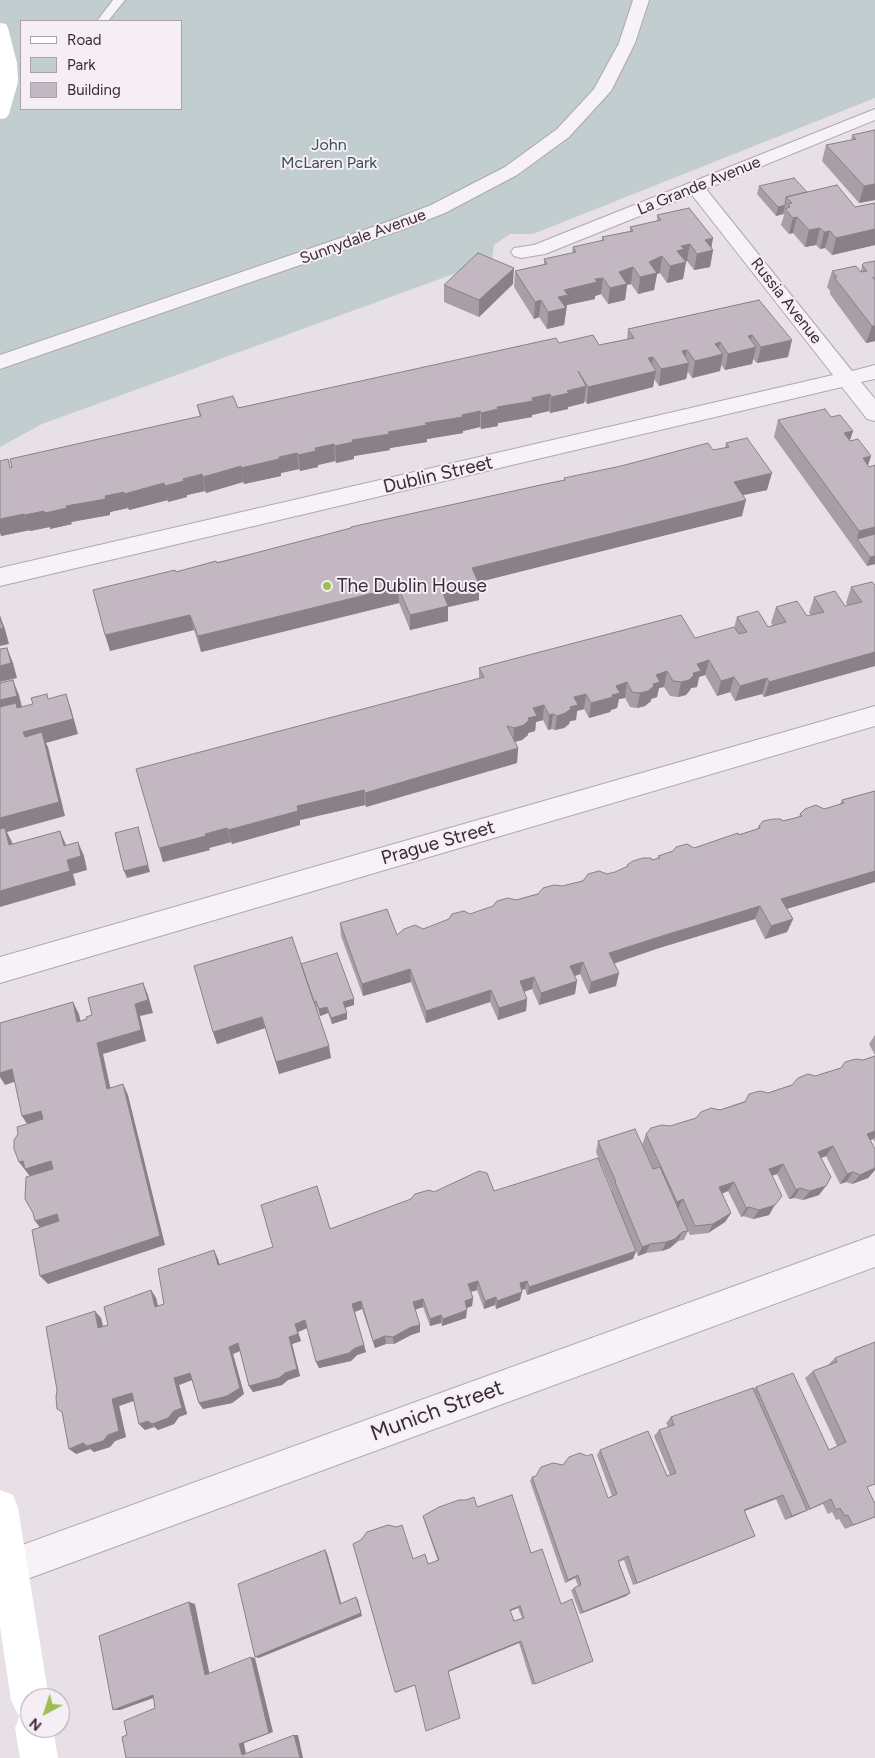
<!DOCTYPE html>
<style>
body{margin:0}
#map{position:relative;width:875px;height:1758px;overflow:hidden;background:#e7e0e7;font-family:Figtree,sans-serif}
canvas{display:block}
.legend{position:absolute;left:20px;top:20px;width:162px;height:90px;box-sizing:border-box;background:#f5eff5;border:1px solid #aba0ab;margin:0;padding:6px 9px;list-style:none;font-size:15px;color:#3c2a3b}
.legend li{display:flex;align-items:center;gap:10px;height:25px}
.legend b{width:25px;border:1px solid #aba0ab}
.north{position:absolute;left:20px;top:1688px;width:50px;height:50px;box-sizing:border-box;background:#f5eff5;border:1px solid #aba0ab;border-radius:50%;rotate:220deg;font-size:14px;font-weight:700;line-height:20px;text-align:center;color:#3c2a3b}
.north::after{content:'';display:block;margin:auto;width:18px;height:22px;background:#9ebe53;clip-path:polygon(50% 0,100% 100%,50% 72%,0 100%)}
</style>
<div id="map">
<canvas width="875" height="1758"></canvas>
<ul class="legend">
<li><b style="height:6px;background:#fff"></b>Road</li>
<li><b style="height:14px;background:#c2cdd0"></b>Park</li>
<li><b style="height:14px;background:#c3b8c2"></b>Building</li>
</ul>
<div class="north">N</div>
</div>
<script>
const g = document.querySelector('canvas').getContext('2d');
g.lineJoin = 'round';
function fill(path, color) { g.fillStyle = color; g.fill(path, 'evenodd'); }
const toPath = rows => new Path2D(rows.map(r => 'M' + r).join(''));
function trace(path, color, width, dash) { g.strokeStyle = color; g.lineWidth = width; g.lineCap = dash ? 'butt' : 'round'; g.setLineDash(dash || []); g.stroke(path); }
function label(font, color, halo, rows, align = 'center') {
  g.font = font + ' Figtree,sans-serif'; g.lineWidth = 4; g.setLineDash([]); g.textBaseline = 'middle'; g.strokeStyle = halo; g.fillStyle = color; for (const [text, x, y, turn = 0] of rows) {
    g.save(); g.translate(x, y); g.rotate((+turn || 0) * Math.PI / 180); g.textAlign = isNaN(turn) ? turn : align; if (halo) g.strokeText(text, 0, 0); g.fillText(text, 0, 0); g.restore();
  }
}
fill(toPath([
 [0,0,875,0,875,98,533,234,510,234,494,245,492,260,42,424,0,447],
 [21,21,181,21,181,109,21,109]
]), '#c2cdd0');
const lane = toPath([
 [113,0,125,0,108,21,97,21,113,0]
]);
const street = toPath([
 [633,0,649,0,635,43,611,91,569,137,517,175,445,213,404,229,0,369,0,355,390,221,431,205,505,167,557,129,594,89,619,43,633,0],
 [875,109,875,120,706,189,852,371,875,365,875,379,861,382,875,399,875,421,867,419,842,387,0,586,0,568,833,375,692,195,545,254,521,258,514,256,511,252,514,248,534,245,875,109],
 [875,706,875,726,0,983,0,957,875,706],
 [875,1235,875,1267,0,1589,0,1553,875,1235]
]);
trace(lane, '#b0a6b0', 2);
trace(street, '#b0a6b0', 2);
fill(lane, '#f6f2f5');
fill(street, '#f6f2f5');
fill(toPath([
 [0,23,6,24,8,28,17,63,18,82,9,114,6,118,0,119,0,23],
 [0,1490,13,1495,18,1508,49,1698,30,1698,30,1728,53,1728,58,1758,20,1758,15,1728,20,1715,17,1713,11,1700,0,1627,0,1490]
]), '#fff');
fill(toPath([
 [875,130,875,200,859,203,822,161,826,145,851,140,852,135],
 [759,186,807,192,855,207,875,203,875,245,832,255,825,248,820,249,816,245,805,247,793,233,789,234,781,225,784,215,783,214,776,216,757,194],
 [657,215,713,238,711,247,713,250,710,267,694,270,687,261,685,262,686,262,683,279,667,283,660,273,657,274,654,290,638,294,631,284,627,285,625,300,608,304,601,294,595,296,595,299,567,305,564,325,547,329,539,317,534,319,514,287,515,271,544,264,544,259,572,253,573,247,602,241,602,237,630,231,630,227,657,221],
 [875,261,875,341,866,343,830,294,830,291,827,287,832,271,861,271,862,265],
 [513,284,479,317,444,302,444,285],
 [759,300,788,357,757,363,753,359,752,364,725,370,721,365,720,371,692,378,688,372,686,379,659,386,654,379,653,387,587,404,585,401,584,403,568,407,568,409,550,413,549,411,532,415,532,417,498,423,498,426,481,429,480,427,463,431,463,433,427,439,427,442,390,448,390,450,354,456,354,459,336,463,335,461,318,465,318,467,300,471,299,469,281,473,281,476,244,484,243,482,206,493,205,491,187,495,187,497,168,502,168,500,129,510,128,508,110,512,110,515,71,522,72,524,50,529,50,527,30,531,30,530,1,536,11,467,200,417,197,405,238,408,559,343,599,345,627,339,628,329],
 [831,417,853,431,850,440,868,465,875,564,867,566,774,437,778,420],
 [726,443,767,490,743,495,742,516,478,582,479,600,448,607,448,621,410,630,399,603,201,652,194,630,110,651,176,572,545,484,564,480,564,478,713,450,725,448],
 [875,585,875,666,764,697,762,694,735,701,730,692,717,696,705,675,699,677,697,687,691,688,690,690,686,695,678,697,670,696,664,687,659,688,657,697,651,699,651,701,645,706,637,708,630,707,625,698,619,699,617,708,611,710,610,712,589,718,584,709,577,711,576,720,570,721,569,724,564,728,555,730,551,729,548,730,543,720,536,722,535,731,528,733,528,735,522,740,515,742,518,748,517,763,366,807,365,805,300,820,300,825,232,844,231,842,209,848,210,850,163,862,159,848,479,678,479,668,695,638,734,628,737,617,768,627,773,625,771,623,776,607,807,616,811,615,809,613,814,597,845,606,848,606,846,603,851,587],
 [875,791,875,882,787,909,793,919,787,932,765,939,755,919,659,948,614,963,616,986,589,994,580,974,575,976,575,994,539,1005,532,989,524,992,527,999,526,1011,498,1020,490,1002,426,1023,411,982,363,996,341,936,340,923,397,935,423,929,562,886,615,872,627,867,627,865,652,860,658,858,658,856,694,848,757,829,759,826,782,821,799,817,800,814,824,809,840,804,842,800],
 [301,964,354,999,354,1005,345,1008,347,1019,332,1024,328,1013,320,1016,317,1007,316,1007,331,1058,279,1074,265,1028,217,1044,213,1032],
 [875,1035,875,1055,869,1044],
 [875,1056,875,1142,873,1139,870,1140,875,1149,875,1170,868,1178,852,1184,846,1182,840,1184,826,1156,821,1158,819,1195,803,1200,794,1198,789,1199,777,1174,772,1175,769,1215,753,1219,743,1216,741,1217,728,1191,722,1194,731,1213,725,1222,708,1233,690,1235,688,1231,684,1240,678,1241,670,1248,662,1251,646,1253,638,1256,636,1251,633,1259,527,1295,525,1289,521,1290,520,1300,496,1309,495,1305,484,1309,477,1290,470,1292,473,1298,472,1306,466,1308,466,1318,442,1326,441,1323,430,1326,423,1307,415,1310,420,1332,411,1335,394,1344,386,1344,375,1348,362,1309,355,1312,366,1352,357,1355,351,1361,319,1368,307,1328,298,1332,301,1341,292,1344,300,1376,288,1380,282,1385,253,1392,249,1386,240,1351,233,1354,244,1394,232,1403,203,1409,199,1403,192,1380,189,1381,179,1385,187,1414,179,1417,174,1424,158,1430,154,1427,145,1430,139,1424,134,1401,119,1406,126,1437,115,1441,110,1447,94,1452,90,1449,76,1454,101,1318,103,1326,108,1325,151,1290,156,1298,158,1306,164,1304,214,1250,220,1265,330,1229,434,1192,612,1191,612,1190,596,1152,598,1141,653,1169,642,1145,646,1134,696,1118,768,1093],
 [866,1345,868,1488,875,1517,845,1529,839,1519,836,1520,832,1512,828,1514,823,1504,785,1520,776,1499,744,1511,755,1536,748,1539,633,1585,624,1560,619,1562,630,1593,626,1596,580,1614,571,1590,574,1588,578,1586,575,1578,565,1583,530,1481,532,1477,608,1498,612,1496,597,1455,600,1450,667,1476,670,1475,654,1436,659,1430,668,1427,666,1423,671,1417,753,1389,756,1387,829,1450,837,1446,805,1378,813,1371,827,1366,835,1358],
 [477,1507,531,1553,593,1661,532,1685,519,1643,396,1693,361,1540,428,1564,438,1561,424,1520,423,1516],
 [518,1608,522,1618,514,1621,510,1611]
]), '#a89ea7');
fill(toPath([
 [875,184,875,200,859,203,864,186],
 [785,205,783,214,776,216,778,207],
 [797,217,793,233,789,234,793,218],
 [820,228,816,245,805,247,809,230],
 [875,229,875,245,832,255,836,238],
 [830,231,825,248,820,249,824,232],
 [713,238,711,250,713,250,710,267,694,270,697,254,705,240],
 [690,244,687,261,682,262,686,262,683,279,667,283,670,266,677,251,681,246],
 [662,256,660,273,657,274,654,290,638,294,640,277,649,262],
 [633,267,631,284,627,285,625,300,608,304,610,288,619,272],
 [514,268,513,284,479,317,479,300],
 [603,278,601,294,595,296,595,299,567,305,564,325,547,329,548,312,558,297,564,290,595,279],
 [541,300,539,317,534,319,535,302],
 [872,326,875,326,875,341,866,343],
 [752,335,749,349,756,347,752,364,725,370,728,354,748,336],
 [792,340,788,357,757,363,761,347],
 [720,342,717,356,723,354,720,371,692,378,695,361,715,344],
 [687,350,684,364,689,363,686,379,659,386,661,369,682,351],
 [653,357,651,372,656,371,653,387,587,404,588,387,648,358],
 [586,386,584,403,568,407,568,409,550,413,551,397,567,391],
 [550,394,549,411,532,415,532,417,498,423,498,426,481,429,481,413,497,407],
 [480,411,480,427,463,431,463,433,427,439,427,442,390,448,390,450,354,456,354,459,336,463,335,446,352,440],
 [853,431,847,448,844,433],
 [334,444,335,461,318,465,318,467,300,471,298,455,315,448],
 [297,453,299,469,281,473,281,476,244,484,241,468],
 [871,456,866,472,863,458],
 [241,466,243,482,206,493,203,477],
 [772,473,767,490,730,498,734,482],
 [202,474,205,491,187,495,187,497,168,502,165,486,183,479],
 [164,483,168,500,129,510,124,494],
 [124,492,128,508,110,512,110,515,71,522,72,524,50,529,50,527,30,531,25,515],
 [746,500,742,516,471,584,472,568],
 [24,514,30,530,1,536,0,533,0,519],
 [875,527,875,542,857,539,859,531],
 [875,556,875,564,867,566,870,557],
 [479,584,479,600,448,607,448,621,410,630,410,615,443,593],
 [398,587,399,603,201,652,198,636],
 [190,615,194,630,110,651,105,635],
 [0,616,5,629,9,644,0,646],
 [7,648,13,663,17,678,0,682,0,666],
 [875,652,875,666,764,697,769,682],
 [709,660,705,675,699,677,697,687,691,688,690,690,686,695,678,697,681,682,697,664],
 [667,671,664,687,659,688,657,697,651,699,651,701,645,706,637,708,640,693,656,675],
 [734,677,730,692,717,696,721,681],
 [767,678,762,694,735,701,740,686],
 [13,680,19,695,23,711,0,707,0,700],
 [627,682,625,698,619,699,617,708,611,710,610,712,589,718,591,703,616,686],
 [66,694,71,709,78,734,46,743,48,747,65,816,7,832,12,842,16,859,0,833,0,818,29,747,23,732],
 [586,694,584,709,577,711,576,720,570,721,569,724,564,728,555,730,557,716,570,707,574,697],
 [544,705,543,720,536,722,535,731,528,733,528,735,522,740,513,742,514,728,528,718,533,708],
 [553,714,551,729,548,730,549,715],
 [518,748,517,763,366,807,365,793],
 [364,790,365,805,300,820,300,825,232,844,228,830,297,806],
 [138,827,150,872,127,878,124,871],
 [227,828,231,842,209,848,210,850,163,862,159,848],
 [60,831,66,845,70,859,78,842,84,856,87,870,73,874,76,885,0,907,0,891,64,846],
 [875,871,875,882,776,912,781,899],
 [760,906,755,919,659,948,607,966,609,953,662,936],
 [793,919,787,932,765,939,771,926],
 [583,962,580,974,568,978,570,966],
 [410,969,411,982,363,996,362,984],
 [619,973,616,986,589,994,591,982],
 [534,977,532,989,519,993,520,981],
 [577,981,575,994,539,1005,541,993],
 [143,983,148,995,153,1013,140,1016,146,1041,103,1054,113,1100,107,1089,97,1043,135,1004],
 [491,990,490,1002,426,1023,426,1011],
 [354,999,354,1005,344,1008,343,1002],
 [527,999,526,1011,498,1020,499,1008],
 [73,1002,79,1014,83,1033,77,1022],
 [327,1007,328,1013,320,1016,319,1009],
 [347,1013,347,1019,332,1024,331,1018],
 [262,1017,265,1028,217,1044,213,1032],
 [329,1046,331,1058,279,1074,276,1062],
 [12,1069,20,1080,5,1085,0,1077,0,1073],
 [123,1084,128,1095,165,1245,48,1284,40,1276],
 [41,1111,48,1121,29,1127,22,1116],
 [875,1131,875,1137,873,1139,859,1145,867,1134],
 [833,1146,826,1156,811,1162,818,1152],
 [23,1161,51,1161,58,1171,32,1179,19,1162],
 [783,1164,777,1174,763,1179,769,1169],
 [875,1168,875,1170,868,1178,852,1184,860,1175],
 [853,1172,846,1182,840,1184,847,1174],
 [734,1182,728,1191,714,1196,719,1187],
 [826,1186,819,1195,803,1200,810,1191],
 [800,1188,794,1198,789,1199,796,1190],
 [683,1199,678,1208,672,1211,677,1202],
 [775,1205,769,1215,753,1219,759,1210],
 [749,1207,743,1216,741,1217,746,1208],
 [731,1213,725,1222,708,1233,713,1224],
 [57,1214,64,1223,42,1230,35,1221],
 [682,1232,678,1241,670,1248,662,1251,666,1242],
 [650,1244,646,1253,638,1256,642,1247],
 [214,1250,218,1259,222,1274,218,1265],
 [636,1251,633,1259,527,1295,529,1287],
 [478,1281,477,1290,467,1293,468,1284],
 [527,1281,525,1289,518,1291,520,1283],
 [151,1290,156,1298,160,1315,155,1307],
 [522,1292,520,1300,496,1309,497,1301],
 [496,1297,495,1305,484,1309,485,1301],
 [473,1298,472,1306,465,1309,465,1301],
 [423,1299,423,1307,413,1310,413,1302],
 [361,1301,362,1309,354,1312,352,1304],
 [467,1310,466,1318,442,1326,443,1319],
 [95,1311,101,1318,105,1336,98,1328],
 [441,1315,441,1323,430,1326,430,1319],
 [305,1320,307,1328,298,1332,301,1341,292,1344,300,1376,288,1380,282,1385,253,1392,249,1386,289,1337,295,1324],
 [420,1325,420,1332,411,1335,394,1344,393,1337,411,1327],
 [385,1336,386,1344,375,1348,373,1341],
 [238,1343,242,1350,233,1354,244,1394,232,1403,203,1409,199,1403,229,1347],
 [364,1345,366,1352,357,1355,351,1361,319,1368,316,1362],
 [190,1373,195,1379,179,1385,187,1414,179,1417,174,1424,158,1430,152,1424,174,1378],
 [132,1393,138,1399,119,1406,126,1437,115,1441,110,1447,94,1452,87,1446,112,1399],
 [148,1421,154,1427,145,1430,139,1424],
 [83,1443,90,1449,76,1454,69,1449],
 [783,1495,776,1499,737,1514,744,1510],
 [807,1510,799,1514,785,1520,792,1516],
 [755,1536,748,1539,633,1585,637,1583],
 [325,1550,327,1553,342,1606,340,1604],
 [578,1575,575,1578,565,1583,568,1580],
 [630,1593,626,1596,580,1614,583,1612],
 [356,1597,358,1600,362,1616,259,1658,255,1657],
 [189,1602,195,1604,210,1676,205,1675],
 [520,1606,518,1608,508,1612,510,1610],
 [521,1641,519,1643,448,1672,448,1671],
 [251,1657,255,1658,273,1732,244,1743,246,1754,242,1755,239,1744],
 [153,1695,159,1696,120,1710,113,1710],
 [294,1735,298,1735,303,1758,300,1758]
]), '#888188');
const building = toPath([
 [875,130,875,184,864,186,826,145,856,139,852,135,875,130],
 [794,178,807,192,786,197,785,205,778,207,759,186,794,178],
 [837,185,855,207,875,203,875,229,836,238,830,231,824,232,820,228,809,230,797,217,793,218,785,209,790,207,788,204,792,203,786,197,837,185],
 [689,208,713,238,705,240,713,250,697,254,690,244,681,246,684,249,677,251,686,262,670,266,662,256,649,262,657,273,640,277,633,267,619,272,627,284,610,288,603,278,595,279,597,282,564,290,568,295,558,297,566,308,548,312,541,300,535,302,515,271,547,264,544,259,576,252,573,247,604,240,602,237,633,231,630,227,661,220,657,215,689,208],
 [478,253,514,268,479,300,444,285,478,253],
 [875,261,875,280,873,277,875,280,875,326,872,326,834,277,837,277,832,271,856,266,861,272,867,271,862,265,864,263,875,261],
 [759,300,792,340,761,347,752,335,748,336,756,347,728,354,720,342,715,344,723,354,695,361,687,350,682,351,689,363,661,369,653,357,648,358,656,371,588,387,578,371,586,386,567,391,569,393,551,397,550,394,532,398,533,401,497,407,498,409,481,413,480,411,462,415,463,417,425,423,427,425,388,432,390,434,352,440,353,442,335,446,334,444,315,448,316,451,298,455,297,453,279,457,279,459,241,468,241,466,203,477,202,474,183,479,184,481,165,486,164,483,124,494,124,492,105,496,106,499,66,506,67,508,45,513,44,511,25,515,24,514,0,519,0,461,8,459,10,468,12,467,10,459,201,416,197,405,233,396,238,408,556,338,559,343,593,335,599,345,634,338,628,329,759,300],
 [825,409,831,417,840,415,853,431,844,433,850,441,858,439,871,456,863,458,869,467,875,465,875,527,859,531,778,420,825,409],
 [747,438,772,473,734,482,746,500,472,568,479,584,443,593,448,606,410,615,398,587,198,636,190,615,105,635,93,590,175,570,176,572,216,561,217,563,351,528,351,527,545,484,565,480,564,478,621,466,708,443,713,450,729,447,726,443,747,438],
 [875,534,875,556,870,557,857,539,875,534],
 [872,582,875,585,875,652,769,682,767,678,740,686,734,677,721,681,709,660,697,664,701,671,693,673,694,675,689,680,681,682,673,681,667,671,656,675,660,682,653,684,654,686,648,691,640,693,632,692,627,682,616,686,620,693,612,695,613,697,591,703,586,694,574,697,578,705,570,707,571,709,565,713,557,716,553,714,549,715,544,705,533,708,537,716,528,718,529,720,524,725,514,728,507,726,518,748,365,793,364,790,297,806,298,811,228,830,227,828,205,834,206,836,159,848,136,769,484,677,479,668,681,615,695,638,734,627,739,634,747,632,737,617,758,611,768,627,786,622,776,607,797,601,807,616,824,612,814,597,835,591,845,606,862,602,851,587,872,582],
 [0,617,3,628,0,629,0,617],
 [7,648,11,663,0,666,0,649,7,648],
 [13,680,17,696,0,700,0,683,13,680],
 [47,694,48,699,66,694,73,719,23,732,25,737,42,732,59,802,0,818,0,707,16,703,17,708,33,704,31,698,47,694],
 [875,791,875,871,781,899,793,919,771,926,760,906,662,936,609,953,619,973,591,982,583,962,570,966,577,981,541,993,534,977,520,981,527,999,499,1008,491,990,426,1011,410,969,362,984,340,923,387,909,397,935,404,929,415,925,423,929,449,919,452,914,464,911,470,914,493,906,497,901,508,898,516,900,538,894,543,888,554,885,562,886,583,881,588,874,599,871,607,874,615,872,628,866,627,865,633,861,643,858,651,858,652,860,660,858,658,856,673,851,676,847,687,844,694,848,738,833,739,835,760,828,759,826,763,821,773,819,781,819,782,821,791,819,802,816,800,814,805,809,816,805,824,809,844,803,842,800,875,791],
 [138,827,148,865,124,871,115,833,138,827],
 [5,828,9,845,60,831,64,846,78,842,81,856,67,860,70,871,0,891,0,829,5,828],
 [292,937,329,1046,276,1062,262,1017,213,1032,194,966,292,937],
 [337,953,354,999,343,1002,347,1013,331,1018,327,1007,319,1009,316,1001,314,1002,301,964,337,953],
 [143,983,148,1000,135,1004,141,1030,97,1043,107,1089,123,1084,160,1236,40,1276,32,1230,59,1221,57,1214,35,1221,33,1213,25,1199,26,1177,53,1169,51,1161,25,1169,23,1161,19,1162,14,1149,14,1140,18,1134,17,1127,43,1119,41,1111,22,1116,12,1069,0,1073,0,1023,73,1002,77,1022,87,1019,86,1017,92,1015,88,998,143,983],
 [875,1056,875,1131,867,1134,875,1149,875,1168,860,1175,853,1172,847,1174,833,1146,818,1152,831,1177,826,1186,810,1191,800,1188,796,1190,783,1164,769,1169,782,1196,775,1205,759,1210,749,1207,746,1208,734,1182,719,1187,731,1213,713,1224,695,1226,683,1199,677,1202,646,1134,651,1128,662,1125,670,1126,696,1118,701,1112,711,1108,720,1110,745,1102,749,1094,760,1091,768,1093,792,1085,798,1078,808,1074,815,1076,841,1068,845,1062,856,1059,863,1060,875,1056],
 [635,1129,653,1169,660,1167,688,1231,682,1232,675,1239,666,1242,650,1244,642,1247,615,1182,616,1182,598,1141,635,1129],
 [598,1158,636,1251,529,1287,527,1281,520,1283,522,1292,497,1301,496,1297,485,1301,478,1281,468,1284,473,1298,465,1301,467,1310,443,1319,441,1315,430,1319,423,1299,413,1302,420,1325,411,1327,393,1337,385,1336,373,1341,361,1301,352,1304,364,1345,355,1348,349,1353,316,1362,305,1320,295,1324,298,1334,289,1337,297,1369,285,1373,279,1378,249,1386,238,1343,229,1347,240,1388,227,1396,199,1403,190,1373,184,1375,174,1378,182,1408,174,1411,168,1418,152,1424,148,1421,139,1424,132,1393,112,1399,119,1431,108,1435,103,1441,87,1446,83,1443,69,1449,62,1412,57,1409,56,1397,57,1390,46,1327,95,1311,98,1328,108,1325,104,1307,151,1290,155,1307,164,1304,158,1269,214,1250,218,1265,273,1247,261,1205,317,1186,330,1229,411,1199,415,1194,429,1190,434,1192,479,1171,487,1173,494,1191,598,1158],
 [875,1342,875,1484,867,1487,875,1504,875,1517,853,1525,848,1515,845,1516,840,1508,836,1510,831,1499,810,1509,756,1387,793,1373,829,1450,846,1442,813,1371,837,1362,835,1358,875,1342],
 [753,1388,807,1510,792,1516,783,1495,744,1510,755,1536,637,1583,628,1556,618,1561,630,1593,583,1612,574,1588,581,1585,578,1575,568,1580,532,1477,536,1476,541,1467,553,1463,563,1465,569,1457,580,1453,587,1456,592,1454,608,1498,617,1494,600,1450,648,1431,667,1476,676,1473,659,1430,674,1425,671,1417,753,1388],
 [512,1495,531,1553,542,1549,561,1604,572,1599,593,1661,535,1684,521,1641,448,1671,460,1718,426,1731,415,1685,395,1692,353,1544,361,1540,367,1532,388,1525,397,1527,402,1525,413,1559,425,1554,428,1564,439,1560,423,1516,439,1507,459,1500,466,1500,474,1497,477,1507,512,1495],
 [520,1606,524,1618,514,1621,510,1610,520,1606],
 [325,1550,340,1604,356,1597,361,1613,255,1657,238,1584,325,1550],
 [189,1602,205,1675,251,1657,269,1733,239,1744,242,1755,294,1735,300,1758,126,1758,122,1737,127,1735,124,1721,155,1708,153,1695,113,1710,99,1636,189,1602]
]);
fill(building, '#c3b8c2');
trace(building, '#888188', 1);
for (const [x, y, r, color] of [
 [327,586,5,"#9ebe53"]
]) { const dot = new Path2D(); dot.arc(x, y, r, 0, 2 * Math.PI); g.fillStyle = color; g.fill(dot); trace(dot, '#f5eff5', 2); }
label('16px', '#394f56', '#f5eff5', [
 ["John",329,145],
 ["McLaren Park",329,163]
]);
label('16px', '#3c2a3b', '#f5eff5', [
 ["La Grande Avenue",699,186,-22],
 ["Sunnydale Avenue",363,237,-20],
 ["Russia Avenue",786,301,52]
]);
label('19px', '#3c2a3b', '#f5eff5', [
 ["Dublin Street",438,475,-13],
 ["Prague Street",438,843,-16]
]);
label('19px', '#3c2a3b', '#f5eff5', [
 ["The Dublin House",337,586]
], 'left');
label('22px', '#3c2a3b', '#f5eff5', [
 ["Munich Street",437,1411,-20]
]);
</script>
